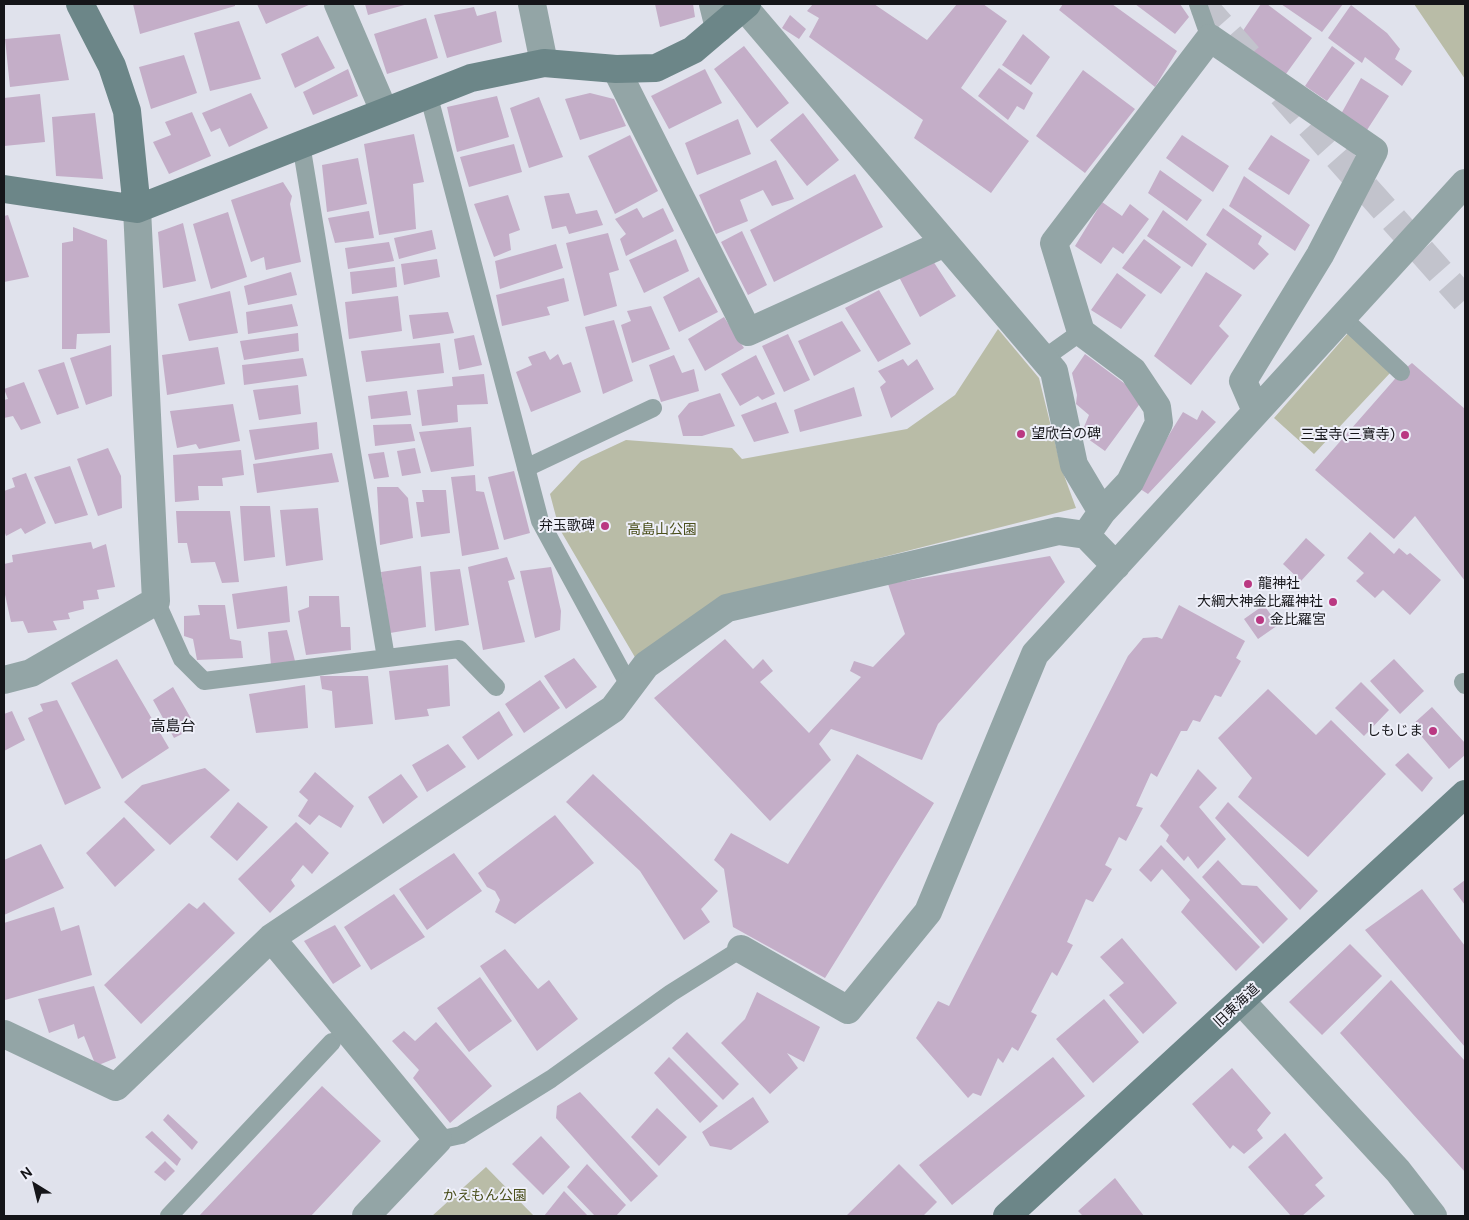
<!DOCTYPE html>
<meta charset="utf-8">
<style>
body{margin:0}
#map{position:relative;width:1469px;height:1220px;overflow:hidden;background:#e0e2ec;font-family:"DM Sans",sans-serif}
canvas{display:block}
.frame{position:absolute;inset:0;border:5px solid #151519;pointer-events:none}
.north{position:absolute;left:10px;top:1160px;width:50px;height:50px;-webkit-text-stroke:4px #eeeff9;paint-order:stroke;rotate:324deg;font-size:14px;font-weight:700;line-height:20px;text-align:center;color:#151519}
.north::after{content:'';display:block;margin:auto;width:18px;height:22px;background:#151519;clip-path:polygon(50% 0,100% 100%,50% 72%,0 100%)}
</style>
<div id="map">
<canvas width="1469" height="1220"></canvas>
<div class="frame"></div>
<div class="north">N</div>
</div>
<script>
const g = document.querySelector('canvas').getContext('2d');
g.lineJoin = 'round';
function fill(path, color) { g.fillStyle = color; g.fill(path, 'evenodd'); }
const toPath = rows => new Path2D(rows.map(r => 'M' + r).join(''));
function trace(path, color, width, dash) { g.strokeStyle = color; g.lineWidth = width; g.lineCap = dash ? 'butt' : 'round'; g.setLineDash(dash || []); g.stroke(path); }
function label(font, color, halo, rows, align = 'center') {
  g.font = font + ' "DM Sans","Noto Sans JP",sans-serif'; g.lineWidth = 4; g.setLineDash([]); g.textBaseline = 'middle'; g.strokeStyle = halo; g.fillStyle = color; for (const [text, x, y, turn = 0] of rows) {
    g.save(); g.translate(x, y); g.rotate((+turn || 0) * Math.PI / 180); g.textAlign = isNaN(turn) ? turn : align; if (halo) g.strokeText(text, 0, 0); g.fillText(text, 0, 0); g.restore();
  }
}
fill(toPath([
 [1414,4,1465,4,1465,79],
 [998,329,1039,378,1061,467,1076,508,718,599,636,659,559,528,550,494,581,461,626,440,732,448,742,459,907,429,955,395],
 [1349,332,1391,372,1314,454,1274,418],
 [486,1167,534,1216,432,1216]
]), '#b9bca7');
fill(toPath([
 [133,4,235,4,235,6,140,34],
 [257,4,311,4,266,24],
 [365,4,408,4,368,15],
 [655,4,693,4,695,17,660,27],
 [813,4,874,4,927,40,957,4,983,4,1007,21,961,88,1029,141,991,193,914,138,923,120,809,37,819,18,807,11],
 [1063,4,1112,4,1177,51,1155,87,1059,10],
 [1135,4,1180,4,1189,17,1175,34],
 [1261,4,1267,4,1312,38,1283,78,1236,41],
 [1281,4,1343,4,1322,32],
 [1351,5,1387,33,1400,49,1395,59,1412,71,1402,86,1365,57,1362,63,1328,38],
 [474,7,477,16,496,11,502,42,447,58,434,15],
 [790,15,806,29,799,39,782,28],
 [426,18,438,58,387,74,374,34],
 [239,21,261,79,210,91,194,33],
 [60,34,69,80,10,87,5,39],
 [1023,34,1050,57,1031,85,1002,65],
 [318,36,335,68,295,88,281,54],
 [744,46,789,103,757,128,714,69],
 [1332,46,1355,63,1327,101,1305,86],
 [184,55,197,93,151,109,139,67],
 [999,68,1033,93,1024,110,1017,106,1008,120,978,96],
 [348,69,358,96,313,115,303,92],
 [705,69,722,103,669,129,651,96],
 [1083,70,1135,109,1085,173,1036,136],
 [1361,78,1389,96,1367,130,1341,114],
 [251,93,268,128,229,147,220,128,211,132,202,113],
 [590,93,614,99,626,126,580,140,565,99],
 [40,94,45,142,4,146,4,98],
 [497,96,509,137,457,152,447,107],
 [539,97,563,157,529,168,510,108],
 [192,112,211,156,169,174,153,142,171,135,165,122],
 [95,113,103,179,56,176,52,117],
 [803,113,839,160,807,186,770,140],
 [738,119,751,154,697,175,685,143],
 [414,134,424,182,413,184,416,229,379,235,364,144],
 [630,135,658,191,615,214,588,156],
 [1182,135,1229,166,1213,192,1166,158],
 [1271,135,1310,160,1289,195,1248,169],
 [514,144,522,172,469,187,460,157],
 [358,158,367,204,327,212,322,165],
 [776,160,794,199,772,206,763,190,740,200,748,221,716,234,699,195],
 [1160,170,1202,200,1187,221,1148,193],
 [855,174,883,227,774,282,750,230],
 [1244,176,1310,225,1295,251,1229,206],
 [283,182,292,196,290,204,301,262,266,270,264,257,251,262,231,200],
 [569,193,576,214,597,210,603,225,569,234,566,226,552,229,544,196],
 [508,195,520,230,509,234,511,250,494,257,474,204],
 [1102,202,1122,216,1130,204,1149,219,1123,254,1113,247,1101,264,1075,246],
 [637,208,643,218,663,208,674,231,626,256,620,239,626,234,615,219],
 [1223,208,1262,236,1258,244,1269,254,1254,270,1206,235],
 [1163,210,1207,244,1192,267,1147,236],
 [369,211,374,238,335,243,328,218],
 [228,212,247,277,211,289,193,224],
 [8,215,29,277,4,282,4,216],
 [183,223,196,281,163,288,158,232],
 [73,227,107,240,110,333,77,334,76,349,62,349,62,243,73,241],
 [432,230,436,249,399,259,394,238],
 [742,231,767,285,748,295,721,242],
 [608,233,619,270,609,273,617,306,584,316,566,243],
 [676,239,689,271,644,293,629,260],
 [1144,239,1181,267,1161,294,1122,268],
 [389,242,394,261,348,269,345,248],
 [556,244,563,268,500,289,495,261],
 [437,259,440,277,404,285,401,264],
 [933,261,956,296,920,317,899,277],
 [395,267,397,287,352,294,350,272],
 [291,272,297,295,248,305,244,286],
 [1206,272,1242,295,1219,326,1229,336,1191,385,1154,356],
 [1117,273,1146,295,1121,329,1091,310],
 [699,277,718,312,679,332,663,297],
 [564,278,569,301,547,307,550,315,502,326,496,295],
 [879,290,911,344,878,362,845,308],
 [230,291,238,333,189,341,178,304],
 [398,296,402,331,349,339,345,302],
 [292,304,298,326,248,334,246,312],
 [651,306,670,349,632,363,621,325,631,321,627,311],
 [448,312,454,333,413,339,409,315],
 [724,317,744,348,705,371,688,339],
 [614,320,633,381,603,394,585,327],
 [842,321,861,351,814,376,798,341],
 [298,333,299,351,244,360,240,341],
 [788,334,810,380,784,392,762,346],
 [474,335,482,365,459,370,454,339],
 [440,343,444,373,366,382,361,351],
 [111,345,112,396,86,405,70,358],
 [218,347,225,384,167,395,162,355],
 [545,351,550,360,558,354,563,365,571,362,581,392,531,412,516,372,532,365,528,357],
 [1085,354,1144,398,1105,451,1081,434,1089,415,1076,404,1077,395,1072,373],
 [674,355,682,373,694,369,699,391,661,402,649,365],
 [756,355,775,394,762,400,758,396,740,406,721,374],
 [303,358,307,376,244,385,242,365],
 [903,359,908,366,917,359,934,389,891,418,880,387,886,382,878,371],
 [64,362,79,408,57,415,38,370],
 [1412,363,1465,409,1465,581,1415,516,1394,539,1315,470,1401,372],
 [484,374,488,404,457,405,458,422,422,426,417,390,453,386,452,377],
 [24,382,41,423,21,430,13,416,4,418,4,400,8,399,4,389],
 [298,385,301,414,259,420,253,390],
 [854,387,862,416,800,432,794,410],
 [407,391,411,415,371,419,368,396],
 [720,393,735,426,702,436,683,436,678,416,689,403],
 [776,402,789,433,754,442,741,415],
 [233,404,240,441,199,449,196,444,177,448,170,411],
 [1202,410,1216,422,1148,494,1137,487,1183,412,1197,420],
 [317,422,319,449,255,460,249,430],
 [411,424,415,441,375,446,373,425],
 [471,427,474,466,431,472,419,432],
 [108,448,121,476,122,508,98,516,77,459],
 [415,448,421,473,402,476,397,451],
 [241,450,244,475,222,478,223,486,198,486,199,500,175,502,173,455],
 [384,452,389,477,374,479,368,454],
 [332,453,339,482,257,493,253,464],
 [70,466,88,515,55,524,34,477],
 [514,471,530,533,504,540,488,477],
 [26,473,46,523,25,534,21,528,6,536,4,530,4,491,15,487,12,478],
 [475,475,476,491,484,492,499,549,462,556,451,477],
 [377,487,398,487,408,498,413,538,380,545],
 [422,490,446,490,450,533,421,537,416,502,424,502],
 [240,506,270,506,275,557,244,561],
 [318,508,323,560,286,566,280,510],
 [176,511,230,511,239,582,222,583,215,562,191,563,187,543,178,543],
 [1370,532,1394,554,1399,548,1407,555,1410,553,1441,580,1410,615,1383,590,1375,598,1356,581,1364,573,1347,558],
 [1306,538,1325,555,1301,581,1283,564],
 [91,542,93,549,106,544,115,587,97,590,99,599,83,601,84,609,68,613,70,619,53,621,57,630,28,633,23,621,11,622,4,590,4,564,13,562,12,555],
 [1050,556,1065,582,938,724,922,760,831,729,819,744,831,760,770,821,654,698,725,639,753,669,763,659,773,671,760,682,809,733,861,677,850,671,854,661,873,667,905,634,888,584],
 [507,557,515,579,508,581,525,642,483,650,468,567],
 [421,566,426,627,390,633,381,572],
 [551,567,561,611,560,630,535,638,520,571],
 [460,569,469,625,435,631,430,572],
 [287,586,290,622,237,629,232,594],
 [309,596,339,596,341,627,350,627,351,650,306,655,298,611,309,607],
 [198,605,225,605,230,639,241,641,243,658,197,660,193,639,184,636,184,616,200,615],
 [1179,605,1245,641,1236,658,1241,661,1221,697,1215,695,1200,722,1193,720,1187,731,1181,731,1157,777,1151,773,1136,806,1143,808,1126,841,1119,837,1105,865,1112,869,1093,902,1086,899,1067,942,1073,945,1057,976,1052,972,1031,1012,1037,1015,1018,1051,1012,1047,1003,1063,998,1058,981,1096,973,1093,968,1098,916,1038,938,1001,949,1006,1128,656,1143,638,1157,637,1162,639],
 [1264,605,1278,625,1258,639,1244,619],
 [287,630,295,661,271,665,268,632],
 [574,658,597,687,566,709,544,676],
 [117,659,169,748,122,779,71,683],
 [1394,659,1424,691,1400,714,1370,681],
 [448,665,450,706,427,709,429,716,395,720,389,671],
 [320,676,368,676,373,724,335,728,332,691,322,689],
 [540,680,560,708,524,733,505,704],
 [1361,682,1389,710,1364,736,1335,708],
 [305,685,308,728,256,733,249,694],
 [173,687,196,727,174,738,153,700],
 [1268,689,1316,735,1331,720,1386,774,1308,857,1238,797,1252,778,1218,738],
 [57,700,101,788,65,805,28,718,43,711,40,704],
 [1432,707,1465,743,1465,755,1449,769,1412,725],
 [12,711,25,740,4,751,4,714],
 [499,711,513,735,478,760,462,737],
 [448,744,466,767,427,792,412,765],
 [1408,753,1433,778,1422,792,1395,765],
 [857,754,934,803,825,978,733,927,724,869,714,860,731,833,788,864],
 [205,768,230,790,170,845,124,802,142,785],
 [1198,769,1217,788,1199,807,1226,839,1198,869,1188,856,1184,861,1166,841,1169,835,1160,826],
 [315,772,354,806,341,828,319,815,310,825,298,816,308,800,299,792],
 [401,774,418,797,383,824,368,797],
 [593,774,718,891,701,909,710,922,684,940,640,871,566,802],
 [238,802,268,827,237,861,210,837],
 [1228,802,1318,891,1300,910,1215,818],
 [555,815,594,863,515,924,495,912,500,900,495,891,487,887,478,873],
 [124,817,155,850,115,887,86,853],
 [296,822,329,853,312,874,303,865,291,880,295,886,270,913,238,879],
 [41,844,64,888,4,915,4,860],
 [1161,845,1260,947,1236,971,1181,912,1190,900,1162,869,1151,882,1139,870],
 [454,853,482,891,427,930,399,889],
 [1218,860,1242,885,1257,886,1288,919,1263,944,1202,877],
 [1465,880,1465,905,1453,889],
 [1422,889,1465,946,1465,1047,1365,930],
 [394,894,425,937,371,970,344,927],
 [204,902,235,933,141,1024,104,985,189,903,197,909],
 [54,907,61,931,79,925,92,975,5,1000,4,923],
 [335,925,361,966,333,984,304,941],
 [1122,938,1177,1003,1143,1034,1109,995,1124,983,1100,957],
 [1350,944,1382,976,1322,1035,1289,1002],
 [505,949,538,989,549,980,578,1019,537,1051,480,966],
 [480,977,512,1021,469,1052,437,1008],
 [1391,980,1465,1061,1465,1172,1340,1033],
 [94,986,116,1058,96,1066,84,1036,78,1039,74,1024,49,1033,38,999],
 [757,992,820,1027,804,1062,787,1053,798,1068,770,1094,721,1043,745,1019],
 [1104,999,1139,1042,1093,1083,1056,1039],
 [436,1022,492,1086,450,1123,413,1078,419,1070,392,1041,404,1031,415,1041],
 [687,1032,739,1084,723,1100,672,1048],
 [669,1057,718,1106,700,1123,654,1073],
 [1053,1057,1085,1096,952,1205,919,1165],
 [1232,1068,1271,1113,1257,1130,1263,1138,1244,1154,1233,1145,1230,1149,1192,1104],
 [322,1086,381,1141,311,1216,199,1216],
 [580,1092,658,1176,631,1202,556,1118,557,1106],
 [753,1097,769,1122,731,1150,710,1146,702,1132],
 [657,1108,687,1137,659,1166,631,1137],
 [168,1114,198,1142,192,1150,163,1120],
 [152,1131,181,1159,177,1166,145,1137],
 [1285,1133,1323,1178,1315,1185,1325,1196,1302,1216,1291,1216,1248,1167],
 [541,1136,570,1167,543,1195,512,1164],
 [165,1161,175,1171,165,1181,154,1172],
 [587,1164,626,1205,616,1216,595,1216,567,1187],
 [899,1164,937,1202,923,1216,846,1216],
 [1115,1178,1144,1216,1083,1216,1078,1211],
 [564,1191,588,1216,544,1216]
]), '#c4aec8');
trace(toPath([
 [1202,4,1255,64],
 [1282,94,1465,300]
]), '#c2c3cc', 28, [28, 14]);
trace(toPath([
 [1198,4,1210,38],
 [428,93,540,521,630,687],
 [301,144,386,658],
 [1342,317,1401,372],
 [1043,359,1081,332],
 [526,468,653,408],
 [156,601,182,659,204,681,459,649,496,687],
 [1463,682,1465,685],
 [438,1140,461,1135,551,1079,671,993,741,949],
 [169,1216,332,1042]
]), '#93a5a6', 18);
trace(toPath([
 [338,4,384,111],
 [532,4,544,63],
 [713,4,719,28],
 [744,7,1054,371,1074,465,1102,512,1086,535,1116,566],
 [616,69,748,332,945,243],
 [1102,512,1130,482,1159,423,1157,407,1133,371,1081,332,1054,243,1210,38,1374,151,1320,255,1243,381,1256,411],
 [4,680,31,673,156,601,137,209],
 [271,938,438,1140,366,1216],
 [741,949,848,1010,928,912,1035,654,1465,183],
 [1242,1002,1398,1171,1433,1216],
 [4,1034,116,1087,271,938,613,709,646,665,727,608,1058,531,1086,535]
]), '#93a5a6', 28);
trace(toPath([
 [80,4,112,66,127,111,137,209],
 [4,189,137,209,471,78,544,63,616,69,656,68,693,50,747,4],
 [1007,1216,1465,794]
]), '#6c8688', 28);
for (const [x, y, r, color] of [
 [1021,434,5,"#ba3882"],
 [1405,435,5,"#ba3882"],
 [605,526,5,"#ba3882"],
 [1248,584,5,"#ba3882"],
 [1333,602,5,"#ba3882"],
 [1260,620,5,"#ba3882"],
 [1433,731,5,"#ba3882"]
]) { const dot = new Path2D(); dot.arc(x, y, r, 0, 2 * Math.PI); g.fillStyle = color; g.fill(dot); trace(dot, '#eeeff9', 2); }
label('14px', '#151519', '#eeeff9', [
 ["望欣台の碑",1031,434,"left"],
 ["三宝寺(三寶寺)",1395,435],
 ["弁玉歌碑",595,526],
 ["龍神社",1258,584,"left"],
 ["大綱大神金比羅神社",1323,602],
 ["金比羅宮",1270,620,"left"],
 ["しもじま",1423,731]
], 'right');
label('14px', '#4a4f1b', '#eeeff9', [
 ["高島山公園",662,530],
 ["かえもん公園",485,1196]
]);
label('14px', '#151519', '#eeeff9', [
 ["旧東海道",1237,1006,-43]
]);
label('15px', '#151519', '#eeeff9', [
 ["高島台",173,727]
]);
</script>
